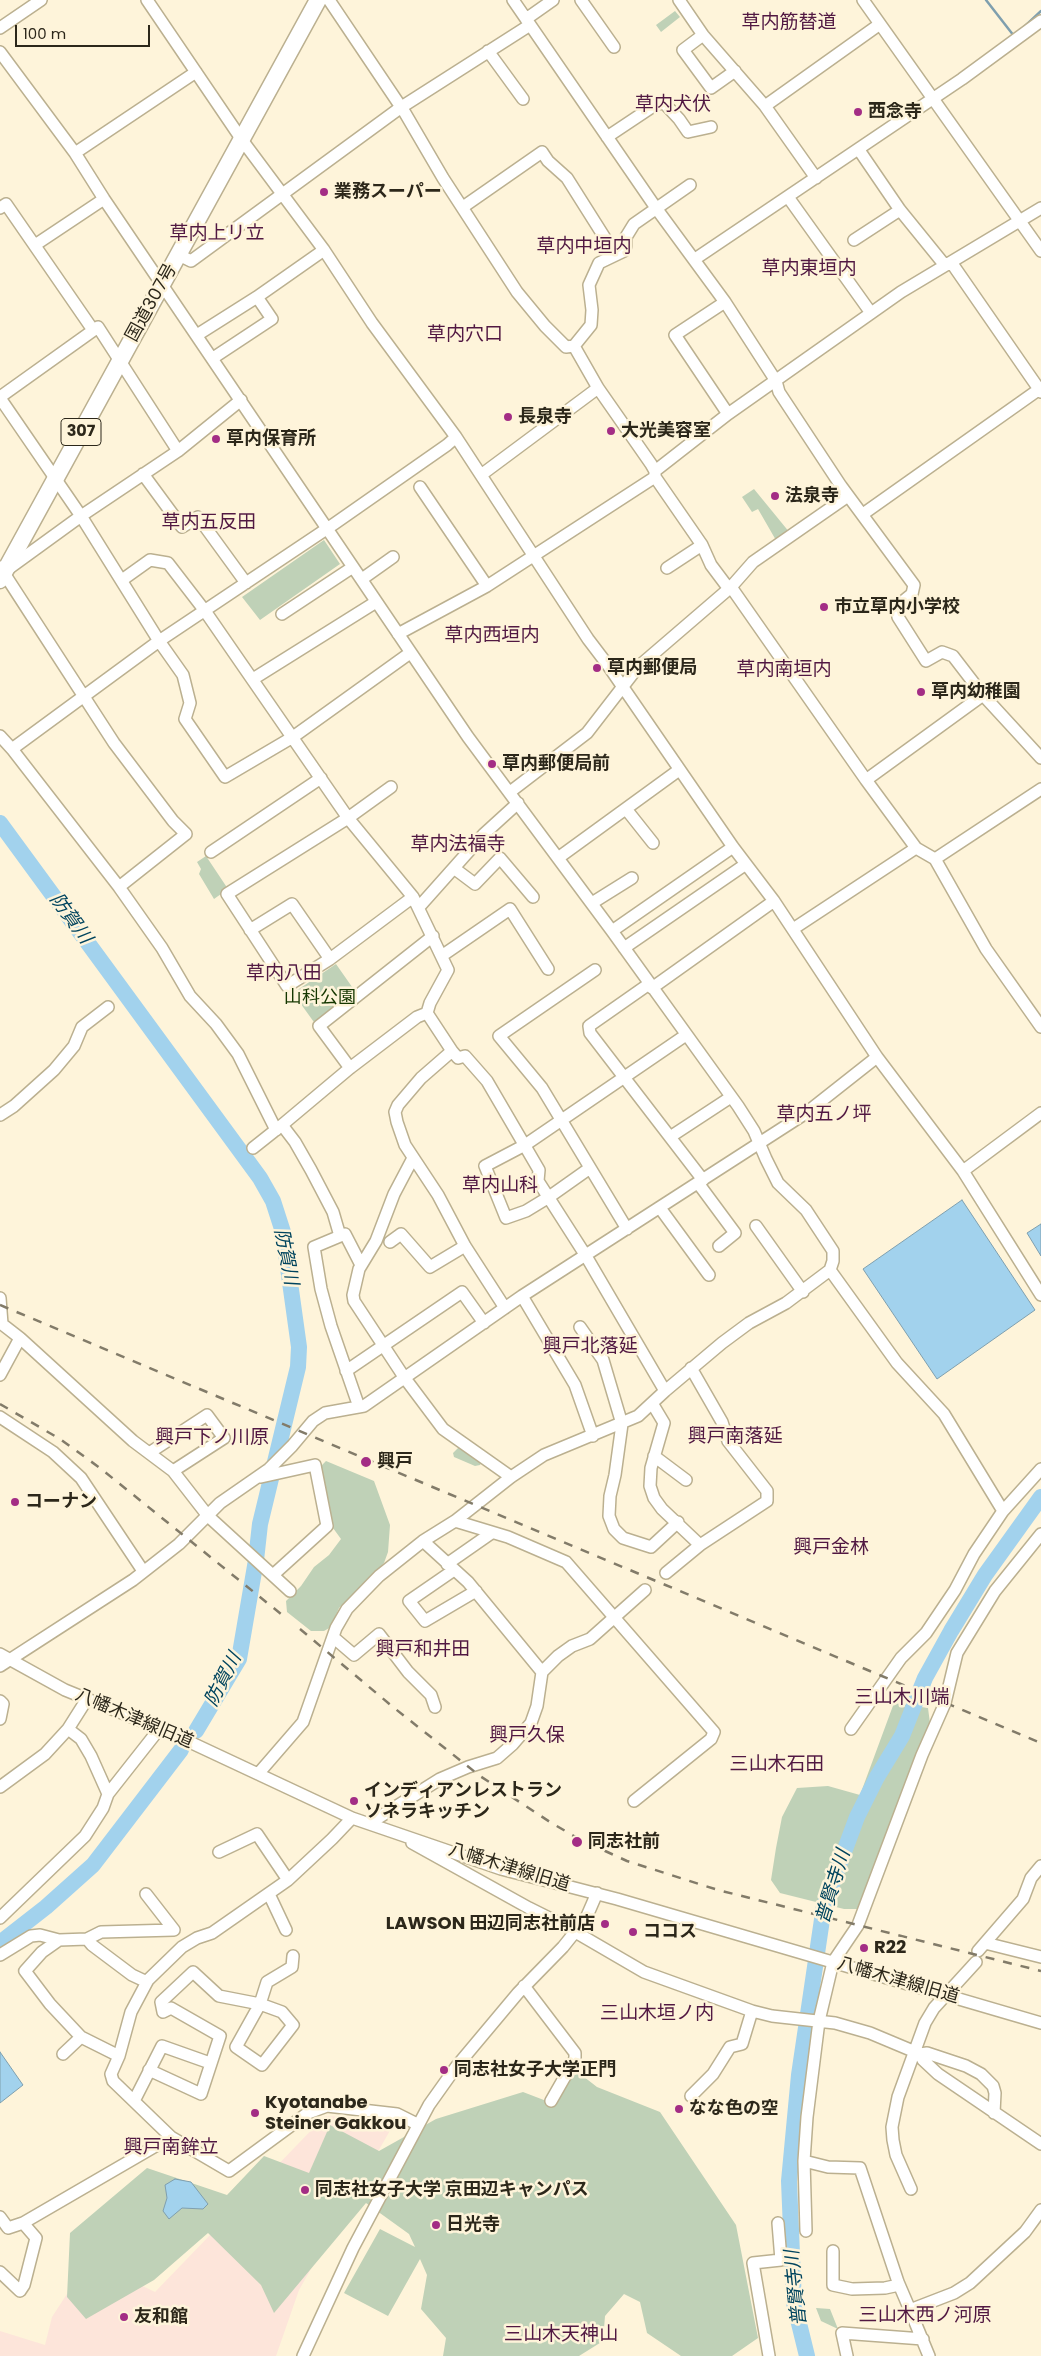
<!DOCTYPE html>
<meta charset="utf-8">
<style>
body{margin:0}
#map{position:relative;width:1041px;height:2356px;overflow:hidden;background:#fef4da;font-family:Poppins,sans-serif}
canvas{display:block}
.scale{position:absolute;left:15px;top:25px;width:135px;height:22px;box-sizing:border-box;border:2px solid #2c271a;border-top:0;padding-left:6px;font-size:15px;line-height:18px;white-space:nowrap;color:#2c271a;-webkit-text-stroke:4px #fef4da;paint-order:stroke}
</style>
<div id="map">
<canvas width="1041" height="2356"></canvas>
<div class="scale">100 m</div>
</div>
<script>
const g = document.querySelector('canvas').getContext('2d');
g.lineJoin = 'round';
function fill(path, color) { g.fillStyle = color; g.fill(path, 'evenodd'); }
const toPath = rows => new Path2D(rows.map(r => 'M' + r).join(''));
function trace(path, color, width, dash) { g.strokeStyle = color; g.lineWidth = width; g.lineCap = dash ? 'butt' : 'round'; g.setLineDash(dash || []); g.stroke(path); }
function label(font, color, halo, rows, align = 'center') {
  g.font = font + ' Poppins,"Noto Sans JP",sans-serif'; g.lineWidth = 5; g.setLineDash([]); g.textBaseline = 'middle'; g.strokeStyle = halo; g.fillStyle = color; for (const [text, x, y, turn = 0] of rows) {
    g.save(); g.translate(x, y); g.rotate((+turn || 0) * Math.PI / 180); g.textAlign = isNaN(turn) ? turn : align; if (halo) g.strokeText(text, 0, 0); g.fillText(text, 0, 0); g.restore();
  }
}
fill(toPath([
 [325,2116,396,2120,299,2290,276,2356,0,2356,0,2331,45,2345,52,2317,89,2260,155,2292]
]), '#fde5da');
fill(toPath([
 [675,11,680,17,661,32,656,25],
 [754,489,790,533,777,542,758,509,752,512,742,497],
 [324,540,340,564,260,620,242,597],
 [206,856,228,889,214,899,199,874,201,869,197,862],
 [336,964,357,994,316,1025,293,993],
 [459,1447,482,1462,480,1465,475,1466,454,1457,453,1453],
 [326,1461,374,1481,390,1525,388,1552,384,1563,339,1608,331,1627,324,1631,311,1631,287,1612,286,1601,301,1586,314,1567,329,1555,341,1539,333,1528,321,1479,321,1466],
 [894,1703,928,1708,931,1731,881,1862,858,1909,844,1909,780,1893,771,1880,776,1848,782,1817,797,1788,828,1786,860,1795],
 [579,2073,597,2087,660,2112,736,2225,758,2338,732,2356,681,2356,647,2333,640,2302,624,2294,605,2316,603,2341,579,2356,443,2356,446,2338,421,2309,427,2275,420,2259,388,2316,344,2293,380,2229,415,2247,409,2234,366,2203,274,2313,261,2285,208,2233,154,2280,86,2319,67,2297,70,2233,147,2168,227,2195,264,2156,309,2173,330,2125,379,2151,436,2119,523,2092,549,2102,570,2077],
 [816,2308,830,2309,838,2329,821,2321]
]), '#bfd1b7');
const water = toPath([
 [962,1200,1035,1310,937,1379,863,1269,962,1200],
 [1041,1224,1041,1256,1027,1233,1041,1224],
 [0,2052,23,2085,0,2103,0,2052],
 [175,2179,191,2182,208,2204,203,2209,182,2208,169,2219,163,2211,167,2198,165,2185,175,2179]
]);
fill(water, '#a2d2ed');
trace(water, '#7f9fae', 1);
trace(toPath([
 [986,0,1014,36],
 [1024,27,1041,11]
]), '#7f9fae', 2.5);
trace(toPath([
 [0,823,260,1178,273,1201,283,1232,299,1347,298,1367,260,1524,256,1560,239,1659,196,1731],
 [0,1943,46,1907,93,1865,181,1750],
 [807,2356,794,2303,789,2181,799,2075,824,1906,857,1817,877,1777,902,1736,925,1678,951,1631,985,1575,1041,1497]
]), '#a2d2ed', 16);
const minor = toPath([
 [147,0,242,140,324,250,372,323,456,437,588,639,607,664,733,847,774,901,877,1057,963,1171,1041,1295],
 [329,0,405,113,443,178,517,292,545,326,566,347,574,346,591,325,592,310,589,285,599,263,624,251,626,246,626,237,634,224,690,185],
 [513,0,656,208,725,302,776,381,779,392,841,486,914,585,912,594,896,607,898,617,926,661,942,652,953,656,983,695,1041,758],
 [581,0,614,47],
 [679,0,703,35,765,106,816,178],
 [863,0,1041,251],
 [526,19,553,0],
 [0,28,41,0],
 [703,35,683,50,711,88,735,71],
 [488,51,523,99],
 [0,52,75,153,104,199,468,737,612,931,738,1106,754,1131,766,1159,778,1183,806,1210,833,1251,833,1261,830,1270,786,1303,749,1323,722,1343,665,1391,638,1416,544,1455,511,1477,455,1521,423,1541,379,1576,347,1609,336,1628,303,1722,258,1774],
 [765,106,880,24],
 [607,137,658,103,665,104,679,119,688,132,711,127],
 [859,150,900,210,943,263,953,265,1041,392],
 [75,153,196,72],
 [788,197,871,313],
 [463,207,542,152,548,161,567,178,615,254],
 [0,208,6,204,93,330],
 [854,240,900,210],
 [35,245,104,199],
 [179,255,191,261,400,108,530,25],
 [695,259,962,79,1041,21],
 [725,302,675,335,728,414],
 [197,335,257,297,324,250],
 [574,346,598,388,651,464,655,471,655,477,702,545,711,565,729,589],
 [213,358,272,319,257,297],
 [0,397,98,327,178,451],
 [0,398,81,516,159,641,183,675,190,703,185,719,225,777,293,737,410,653],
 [655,471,728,414,901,292,1041,208],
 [143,474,182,527,198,517,246,583],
 [481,475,598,388],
 [420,487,487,586],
 [863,514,1041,388],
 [0,567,114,743,173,821,186,834,119,887],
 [667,568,702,545],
 [8,569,81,516,178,451,241,400],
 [362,579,393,557],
 [122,580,150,560,168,563,205,611,348,818,413,897,448,970,430,1003,427,1013,452,1051,458,1058,465,1056,487,1081,539,1170,538,1181,586,1256,665,1391],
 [731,587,866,780,916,848,935,859,986,949,1041,1027],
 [282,614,353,567],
 [398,634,487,586,655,477],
 [253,679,376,602],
 [0,736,12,749],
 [866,780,983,695],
 [391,787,348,818,227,894,287,986,330,959,413,897],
 [510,792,587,733,638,667,731,587,753,562,848,496],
 [626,809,653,843],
 [211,852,321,778],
 [558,858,679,770],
 [935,859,1041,789],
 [455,869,475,884,500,858,533,897],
 [592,903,632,878],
 [419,907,484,834,518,803],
 [793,929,916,848],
 [250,930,292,904,330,959],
 [612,931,733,847],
 [624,948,746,864],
 [443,955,510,909,548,969],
 [595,970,499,1036,542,1088,627,1229],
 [649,984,589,1026,590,1033,703,1180],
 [652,988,774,901],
 [452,1051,421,1078,398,1105,395,1112,397,1122,405,1145,438,1195,465,1246,505,1308],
 [350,1068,319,1026,433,936],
 [0,1115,14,1106,54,1070,74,1046,82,1027,108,1007],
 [282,1125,350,1068,417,1017,427,1013],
 [276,1130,238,1054,216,1024,190,996,162,948,119,887,12,749,159,641,334,524,447,445,456,437],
 [670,1137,731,1097],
 [253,1148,282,1125,295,1142,311,1170,333,1212,340,1236],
 [413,1158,394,1194,376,1241,359,1269,353,1295,354,1301,404,1377,443,1429,511,1477],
 [590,1168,549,1197,526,1211,506,1218,485,1166,525,1145,686,1035],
 [963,1171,1041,1113],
 [698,1183,735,1233,719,1246],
 [660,1208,709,1275],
 [756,1226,803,1292],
 [390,1242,401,1234,430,1267,465,1246],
 [830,1270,897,1363,944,1414,1003,1511],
 [522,1296,575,1385,593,1436],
 [0,1298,2,1324,20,1338,133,1441,173,1471,208,1516,290,1591],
 [580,1327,603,1360,622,1424,615,1475,610,1496,609,1516,614,1529,623,1538,651,1547,678,1522],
 [346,1371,462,1292,484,1323],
 [0,1375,20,1338],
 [652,1403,664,1423,651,1468,650,1486,654,1498,662,1509,700,1545],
 [359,1407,331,1326,321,1289,314,1247,345,1234,361,1265],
 [0,1417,53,1452,81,1478,143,1571],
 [149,1453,207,1415,224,1438,173,1471],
 [654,1456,686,1480],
 [261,1477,315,1465,327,1526,273,1575],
 [455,1521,508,1537,566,1562,714,1732,711,1739,634,1801],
 [423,1541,468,1582,542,1672],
 [447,1564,490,1534],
 [454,1570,409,1601,425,1621,476,1591],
 [666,1573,700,1545,767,1501,767,1491,728,1441,722,1422,691,1368],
 [333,1637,354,1655,379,1634,408,1672,431,1695,435,1707],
 [0,1654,65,1690,164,1730,352,1818,501,1869,617,1899,1041,2023],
 [0,1666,133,1580,179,1544,220,1503,269,1469,292,1446,313,1421,325,1413,364,1406,522,1296,806,1113,877,1057],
 [0,1701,3,1704,0,1719],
 [68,1729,81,1739,91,1756,108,1794],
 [851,1729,901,1658,926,1633,955,1590,974,1554,1003,1511,1041,1469],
 [0,1787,45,1754,68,1729,87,1699],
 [352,1818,332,1839,288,1880,212,1933,197,1938,182,1947,148,1980,131,2012,119,2056,111,2074,113,2081,171,2137,229,2171,308,2113,327,2106,397,2114,417,2124],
 [372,1824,378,1818,440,1779,468,1767,497,1758,513,1744,531,1723,537,1706,542,1672,558,1656,572,1646,590,1639,645,1590],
 [412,1843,529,1908,565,1926,644,1972,752,2011,772,2016,835,2023,870,2033,913,2051,920,2054,923,2060,938,2074,1041,2144],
 [219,1852,257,1834,288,1880],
 [269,1894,286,1930],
 [0,1918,85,1836,103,1808,108,1794,160,1728],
 [87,1939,92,1945,132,1975,147,1982],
 [59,1940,42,1952,25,1971,50,2004,81,2037,119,2056],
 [985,1943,1041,1957],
 [978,1951,1023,1899,1031,1878,1041,1866],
 [0,1955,31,1936,40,1935,59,1940,87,1939,101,1932,174,1930,146,1894],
 [524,1986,575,2053,575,2059,551,2101],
 [63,2054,81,2037],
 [920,2054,927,2053,966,2066,981,2074,993,2086,995,2093,994,2113],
 [149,2070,201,2094,220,2036,171,2008,163,2012,161,2002,193,1972,219,1996,260,2004,282,2012,293,2025,262,2065,236,2047,260,2004,267,1982,292,1967,293,1956],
 [691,2096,713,2074,730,2047,742,2044,752,2011],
 [134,2101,162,2046,210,2063],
 [804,2161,806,2231],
 [911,2189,896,2155,893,2140,892,2127,898,2097,925,2023,934,2008,976,1962],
 [0,2217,8,2228,23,2223,171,2137],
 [833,2251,833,2285,852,2289,885,2288,899,2285],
 [0,2272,20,2291,24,2285,36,2238,23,2223],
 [910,2310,898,2282,860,2168,828,2167,804,2161,807,2117,819,2021,833,1962,858,1925,922,1755,945,1703,957,1653,995,1591,1041,1534],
 [303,2356,353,2248,429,2105,456,2067,518,1993,563,1947,575,1932,587,1916,597,1893],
 [769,2356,753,2263,781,2260,778,2223],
 [847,2356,842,2333,923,2339],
 [929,2356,910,2310,954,2293,970,2283,1025,2232,1041,2210]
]);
const highway = toPath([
 [0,580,318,0]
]);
trace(minor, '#bbb090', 14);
trace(highway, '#bbb090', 19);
trace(minor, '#fff', 11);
trace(highway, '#fff', 16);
trace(toPath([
 [0,1305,1041,1743],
 [0,1404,60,1439,100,1468,281,1614],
 [300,1629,393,1707,480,1776,550,1822,579,1839,627,1861,718,1890,1041,1971]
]), '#827b69', 2.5, [9, 9]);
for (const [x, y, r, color] of [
 [858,112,5,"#a32d85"],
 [324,192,5,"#a32d85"],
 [508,417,5,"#a32d85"],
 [611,431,5,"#a32d85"],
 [216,439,5,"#a32d85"],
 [775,496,5,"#a32d85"],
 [824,607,5,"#a32d85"],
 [597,668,5,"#a32d85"],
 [921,692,5,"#a32d85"],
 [492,764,5,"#a32d85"],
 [366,1462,6,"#a32d85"],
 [15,1502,5,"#a32d85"],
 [354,1801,5,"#a32d85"],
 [577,1842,6,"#a32d85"],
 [605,1924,5,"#a32d85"],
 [633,1932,5,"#a32d85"],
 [864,1948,5,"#a32d85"],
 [444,2070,5,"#a32d85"],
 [679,2109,5,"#a32d85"],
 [255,2113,5,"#a32d85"],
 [305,2190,5,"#a32d85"],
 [436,2225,5,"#a32d85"],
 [124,2317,5,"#a32d85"]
]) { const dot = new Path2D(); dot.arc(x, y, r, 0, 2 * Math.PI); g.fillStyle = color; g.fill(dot); trace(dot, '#fef4da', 2); }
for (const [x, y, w] of [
 [81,432,40]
]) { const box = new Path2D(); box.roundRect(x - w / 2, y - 13.5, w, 27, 4); g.fillStyle = '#fef4da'; g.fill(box); trace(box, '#2c271a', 1); }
label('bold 16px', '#2c271a', null, [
 ["307",81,432]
]);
label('bold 18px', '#2c271a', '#fef4da', [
 ["西念寺",868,112],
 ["業務スーパー",334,192],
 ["長泉寺",518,417],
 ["大光美容室",621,431],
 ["草内保育所",226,439],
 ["法泉寺",785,496],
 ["市立草内小学校",834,607],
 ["草内郵便局",607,668],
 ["草内幼稚園",931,692],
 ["草内郵便局前",502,764],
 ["興戸",377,1462],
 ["コーナン",25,1502],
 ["インディアンレストラン",364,1791],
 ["ソネラキッチン",364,1812],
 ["同志社前",588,1842],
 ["LAWSON 田辺同志社前店",595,1924,"right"],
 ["ココス",643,1932],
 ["R22",874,1948],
 ["同志社女子大学正門",454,2070],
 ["Kyotanabe",265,2103],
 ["Steiner Gakkou",265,2124],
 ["なな色の空",689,2109],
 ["同志社女子大学 京田辺キャンパス",315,2190],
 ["日光寺",446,2225],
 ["友和館",134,2317]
], 'left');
label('18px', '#2c271a', '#fef4da', [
 ["国道307号",152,303,-61],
 ["八幡木津線旧道",134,1719,23],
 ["八幡木津線旧道",509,1868,17],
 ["八幡木津線旧道",898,1981,16]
]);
label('18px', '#153700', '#fef4da', [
 ["山科公園",320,998]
]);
label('19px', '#511842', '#fef4da', [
 ["草内筋替道",789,23],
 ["草内犬伏",673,105],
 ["草内上リ立",217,234],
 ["草内中垣内",584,247],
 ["草内東垣内",809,269],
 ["草内穴口",465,335],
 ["草内五反田",209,523],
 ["草内西垣内",492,636],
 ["草内南垣内",784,670],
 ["草内法福寺",458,845],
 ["草内八田",284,974],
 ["草内五ノ坪",824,1115],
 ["草内山科",500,1186],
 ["興戸北落延",590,1347],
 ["興戸南落延",735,1437],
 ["興戸下ノ川原",212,1438],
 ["興戸金林",831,1548],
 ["興戸和井田",423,1650],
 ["三山木川端",902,1698],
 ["興戸久保",527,1736],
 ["三山木石田",777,1765],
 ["三山木垣ノ内",657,2014],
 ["興戸南鉾立",171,2148],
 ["三山木西ノ河原",925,2316],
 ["三山木天神山",561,2335]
]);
label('italic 19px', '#00445e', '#fef4da', [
 ["防賀川",70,919,54],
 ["防賀川",285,1257,79],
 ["防賀川",224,1680,-63],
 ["普賢寺川",834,1887,-73],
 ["普賢寺川",797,2288,-96]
]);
</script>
